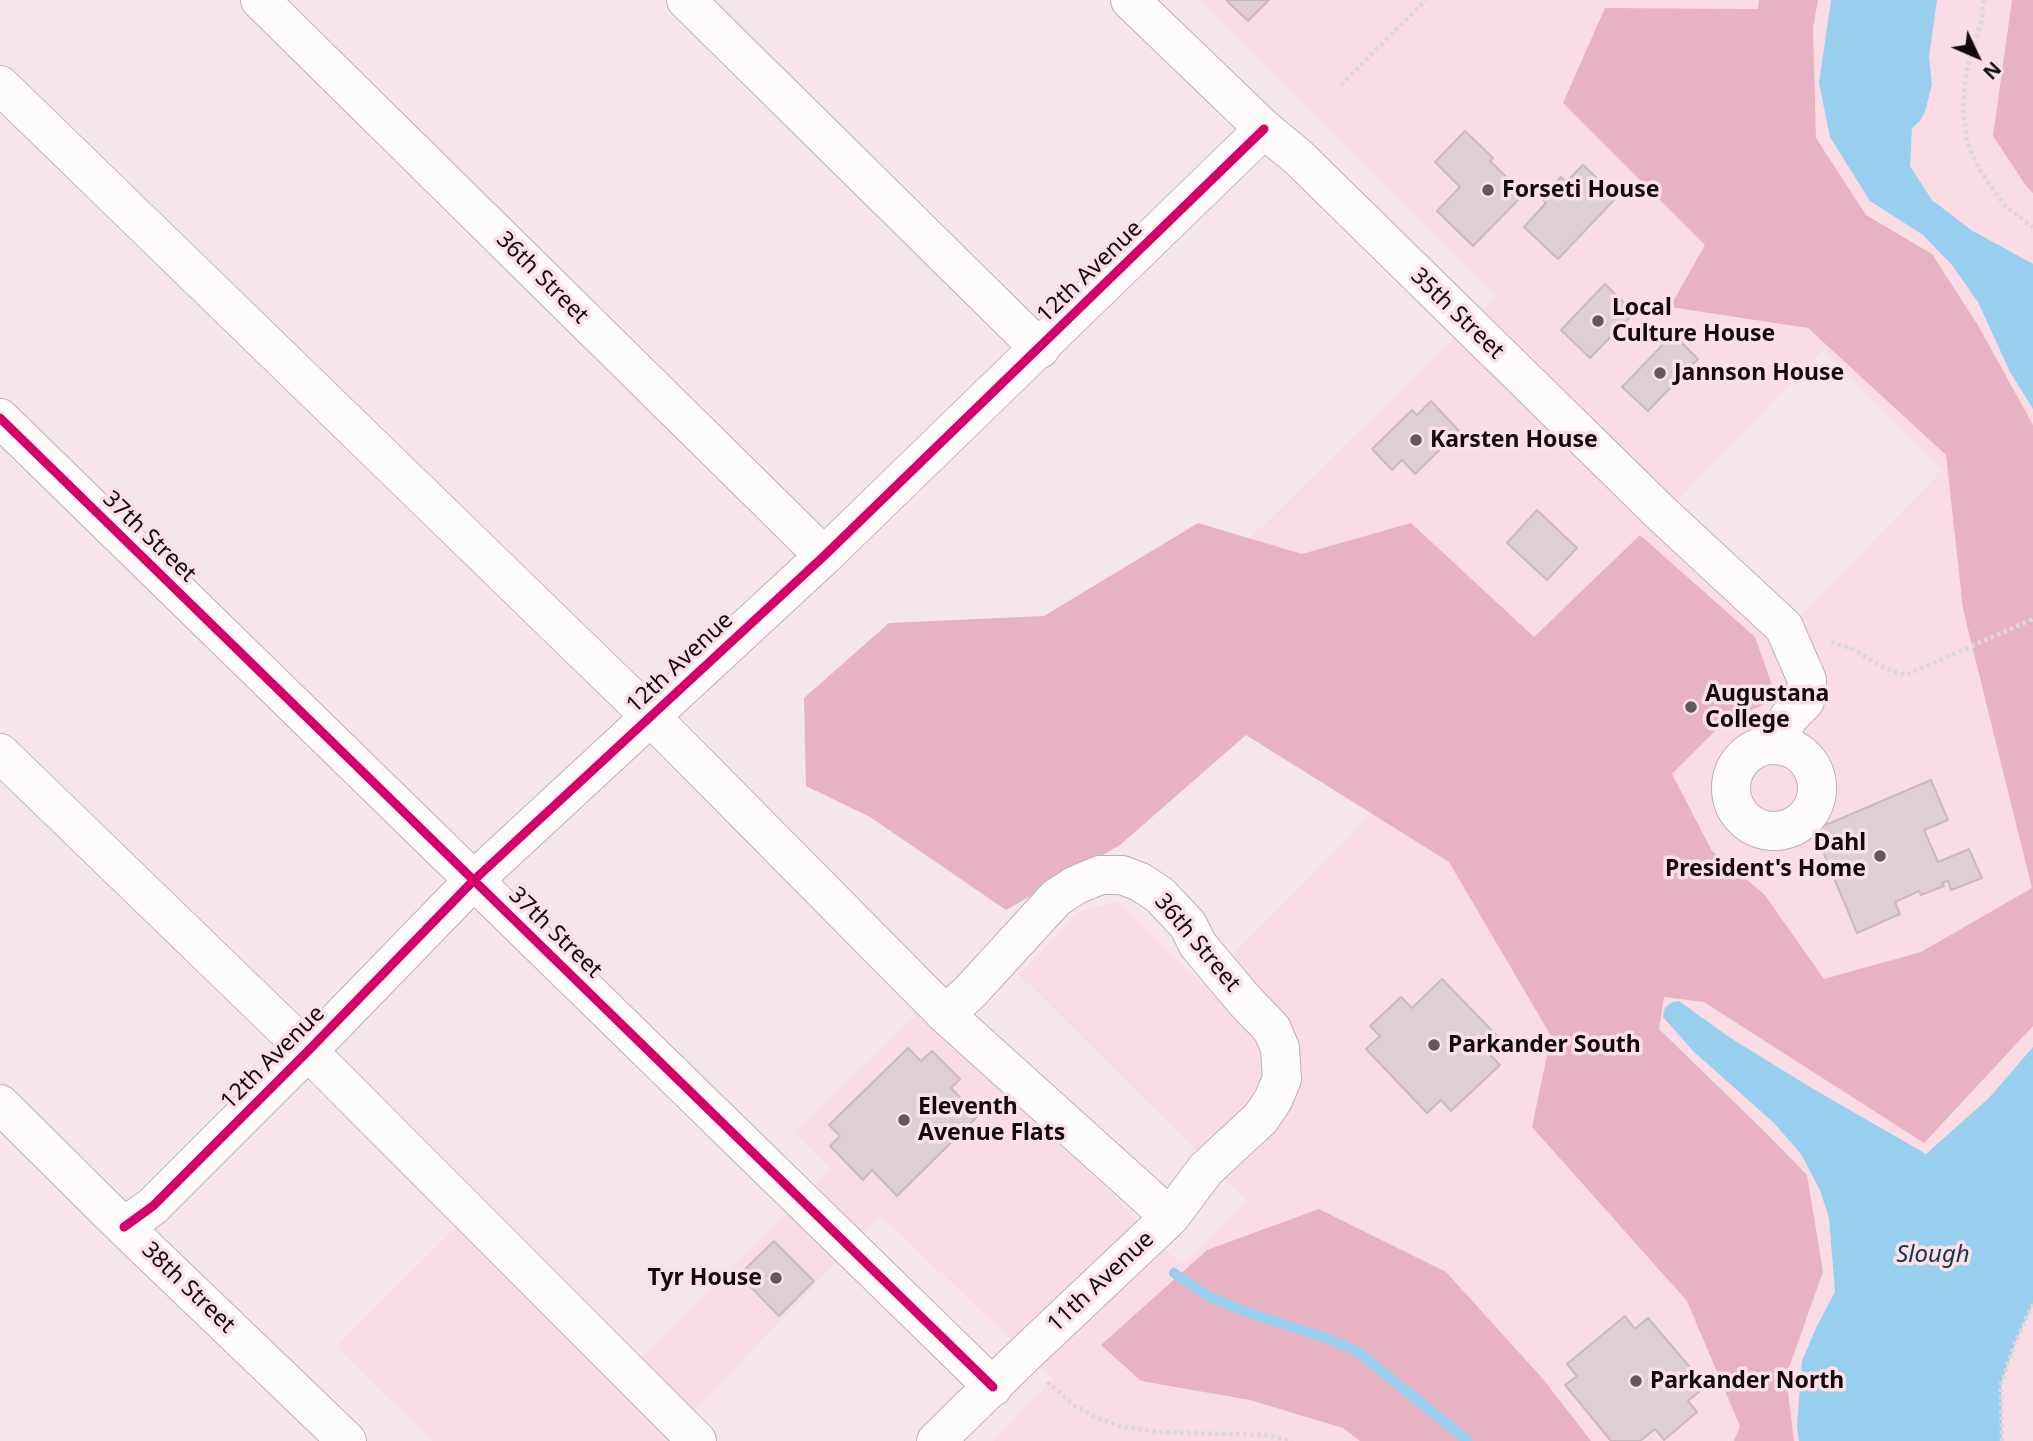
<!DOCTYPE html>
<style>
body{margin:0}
#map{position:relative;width:2033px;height:1441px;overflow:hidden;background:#f5e6ea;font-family:"Noto Sans",sans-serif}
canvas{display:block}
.north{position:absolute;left:1942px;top:21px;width:70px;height:70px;-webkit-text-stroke:5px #fbe0e7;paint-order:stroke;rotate:134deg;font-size:19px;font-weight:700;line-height:28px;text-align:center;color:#140a0d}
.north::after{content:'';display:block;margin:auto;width:24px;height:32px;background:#140a0d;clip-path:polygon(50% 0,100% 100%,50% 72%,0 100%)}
</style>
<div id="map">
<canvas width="2033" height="1441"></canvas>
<div class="north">N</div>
</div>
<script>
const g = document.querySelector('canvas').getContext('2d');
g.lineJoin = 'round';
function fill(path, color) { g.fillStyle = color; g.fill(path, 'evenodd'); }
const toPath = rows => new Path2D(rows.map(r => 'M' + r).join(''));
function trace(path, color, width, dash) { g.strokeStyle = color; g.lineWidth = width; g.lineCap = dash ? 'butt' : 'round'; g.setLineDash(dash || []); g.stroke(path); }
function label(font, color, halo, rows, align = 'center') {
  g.font = font + ' "Noto Sans",sans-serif'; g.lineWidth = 7; g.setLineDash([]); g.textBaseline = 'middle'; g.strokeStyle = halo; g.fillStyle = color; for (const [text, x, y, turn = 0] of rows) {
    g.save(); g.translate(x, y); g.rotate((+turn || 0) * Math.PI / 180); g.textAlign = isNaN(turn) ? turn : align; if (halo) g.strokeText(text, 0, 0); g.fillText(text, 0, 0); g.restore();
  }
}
fill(toPath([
 [1201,0,2033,0,2033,1441,993,1441,1053,1379,881,1216,671,1435,676,1441,432,1441,336,1347,462,1222,617,1381,831,1169,795,1133,923,1007,1181,1265,1247,1201,1019,975,1078,912,1118,901,1203,985,1413,771,1213,574,1497,296],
 [1823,350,1942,470,1815,601,1777,643,1652,527]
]), '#fadce4');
fill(toPath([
 [1759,0,1818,0,1813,28,1816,138,1866,215,1932,254,1979,327,2033,425,2033,1026,1924,1143,1704,1002,1664,997,1659,1029,1767,1134,1807,1175,1823,1272,1786,1376,1794,1441,1734,1441,1740,1426,1687,1301,1532,1127,1551,1036,1449,862,1246,735,1120,845,1006,910,870,817,806,786,804,698,889,623,1044,616,1198,523,1302,554,1411,523,1534,637,1640,535,1755,637,1777,699,1724,722,1672,774,1712,851,1764,894,1824,979,1921,952,2032,888,1963,609,1946,455,1808,328,1670,307,1705,245,1563,103,1605,8,1758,9],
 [2012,0,2033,0,2033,193,2027,187,1993,136],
 [1319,1209,1446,1272,1543,1379,1591,1441,1360,1441,1343,1428,1250,1400,1141,1381,1101,1345,1207,1250]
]), '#e7b3c2');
fill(toPath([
 [1831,0,1937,0,1929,57,1932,84,1925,112,1920,121,1912,128,1910,166,1932,200,1971,230,2033,264,2033,409,2010,372,1978,302,1952,265,1923,235,1870,201,1830,137,1819,83],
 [1679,1001,1729,1037,1810,1087,1926,1154,1989,1098,2033,1047,2033,1304,2016,1341,2001,1384,2002,1441,1799,1441,1797,1428,1802,1361,1816,1328,1835,1292,1829,1218,1820,1190,1801,1154,1774,1123,1693,1051,1663,1017,1665,1007,1673,1002]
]), '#98cfef');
trace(toPath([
 [1174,1273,1206,1295,1246,1312,1329,1339,1358,1352,1468,1441]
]), '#98cfef', 10);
const building = toPath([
 [1226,0,1269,0,1248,21,1226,0],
 [1465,131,1493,158,1490,161,1524,194,1473,246,1437,211,1460,187,1435,162,1465,131],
 [1583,165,1617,197,1558,259,1524,227,1546,203,1541,198,1561,177,1566,182,1583,165],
 [1605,284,1634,313,1590,358,1561,330,1605,284],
 [1673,334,1698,359,1648,411,1622,387,1673,334],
 [1431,401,1459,431,1415,474,1402,460,1392,470,1372,449,1412,410,1417,415,1431,401],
 [1537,510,1577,548,1547,580,1507,543,1537,510],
 [1931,780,1948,820,1924,830,1938,862,1969,849,1982,878,1951,890,1948,881,1942,883,1944,886,1921,895,1919,891,1895,902,1900,914,1857,933,1814,830,1931,780],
 [1442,979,1502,1041,1489,1054,1500,1065,1451,1111,1441,1100,1427,1113,1366,1049,1380,1036,1370,1026,1401,997,1412,1008,1442,979],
 [908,1048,921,1061,932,1051,960,1079,951,1088,978,1116,897,1196,872,1170,863,1180,830,1146,840,1136,829,1125,908,1048],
 [774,1241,814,1281,779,1316,739,1275,774,1241],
 [1625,1316,1635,1329,1648,1318,1706,1386,1688,1401,1697,1412,1664,1440,1655,1429,1640,1441,1611,1441,1565,1385,1577,1376,1567,1364,1625,1316]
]);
fill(building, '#ddcfd3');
trace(building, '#c7bbbe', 2);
const minor = toPath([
 [260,0,824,556],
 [686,0,1040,349],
 [1130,0,1264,129,1298,157,1663,515,1784,627,1807,680,1805,701,1789,717,1775,744],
 [0,85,651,717,945,1014,1170,1217],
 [0,418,993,1387],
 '1731 788a43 43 0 1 1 86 0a43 43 0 1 1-86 0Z',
 [0,753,308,1051,697,1441],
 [0,1104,124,1227,347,1441],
 [124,1227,153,1206,308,1051,474,880,824,556,1264,129],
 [936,1441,1024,1355,1170,1217,1206,1169,1261,1118,1273,1100,1282,1079,1280,1048,1272,1029,1245,1001,1198,945,1188,925,1160,895,1140,882,1122,875,1100,875,1076,885,1056,898,969,993,945,1014]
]);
trace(minor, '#bdb1b5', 40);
trace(toPath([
 [1984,0,1981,23,1966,73,1963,109,1967,141,1979,169,2005,206,2033,227],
 [1341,85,1426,0],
 [1831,642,1853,649,1874,662,1892,671,1906,675,2033,619],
 [1047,1382,1075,1406,1098,1418,1119,1426,1156,1432,1265,1435,1292,1441],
 [2002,1441,2001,1384,2016,1341,2033,1304]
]), '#dcd8d8', 4.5, [3.5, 3.5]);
trace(minor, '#fefbfc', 38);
trace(toPath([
 [0,418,993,1387],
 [124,1227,153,1206,308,1051,474,880,824,556,1264,129]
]), '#d6006c', 9);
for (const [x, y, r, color] of [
 [1488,190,7,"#63575a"],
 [1598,321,7,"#63575a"],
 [1660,373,7,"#63575a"],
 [1416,440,7,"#63575a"],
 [1691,707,7,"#63575a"],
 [1880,856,7,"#63575a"],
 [1434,1045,7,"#63575a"],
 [904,1120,7,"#63575a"],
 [776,1278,7,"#63575a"],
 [1636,1381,7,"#63575a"]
]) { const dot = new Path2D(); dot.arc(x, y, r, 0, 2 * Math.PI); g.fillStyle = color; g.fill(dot); trace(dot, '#fbe0e7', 2.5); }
label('bold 23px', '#140a0d', '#fbe0e7', [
 ["Forseti House",1502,190],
 ["Local",1612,308],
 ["Culture House",1612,334],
 ["Jannson House",1674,373],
 ["Karsten House",1430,440],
 ["Augustana",1705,694],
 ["College",1705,720],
 ["Dahl",1866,843,"right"],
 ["President's Home",1866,869,"right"],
 ["Parkander South",1448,1045],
 ["Eleventh",918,1107],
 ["Avenue Flats",918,1133],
 ["Tyr House",762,1278,"right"],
 ["Parkander North",1650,1381]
], 'left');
label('23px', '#140a0d', '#fbe0e7', [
 ["12th Avenue",1090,272,-44],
 ["36th Street",542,278,45],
 ["35th Street",1457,314,44],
 ["37th Street",149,537,44],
 ["12th Avenue",680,663,-43],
 ["37th Street",555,933,44],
 ["36th Street",1197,943,50],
 ["12th Avenue",273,1058,-45],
 ["11th Avenue",1101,1282,-43],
 ["38th Street",188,1288,44]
]);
label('italic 24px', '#12384a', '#fbe0e7', [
 ["Slough",1933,1255]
]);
</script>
